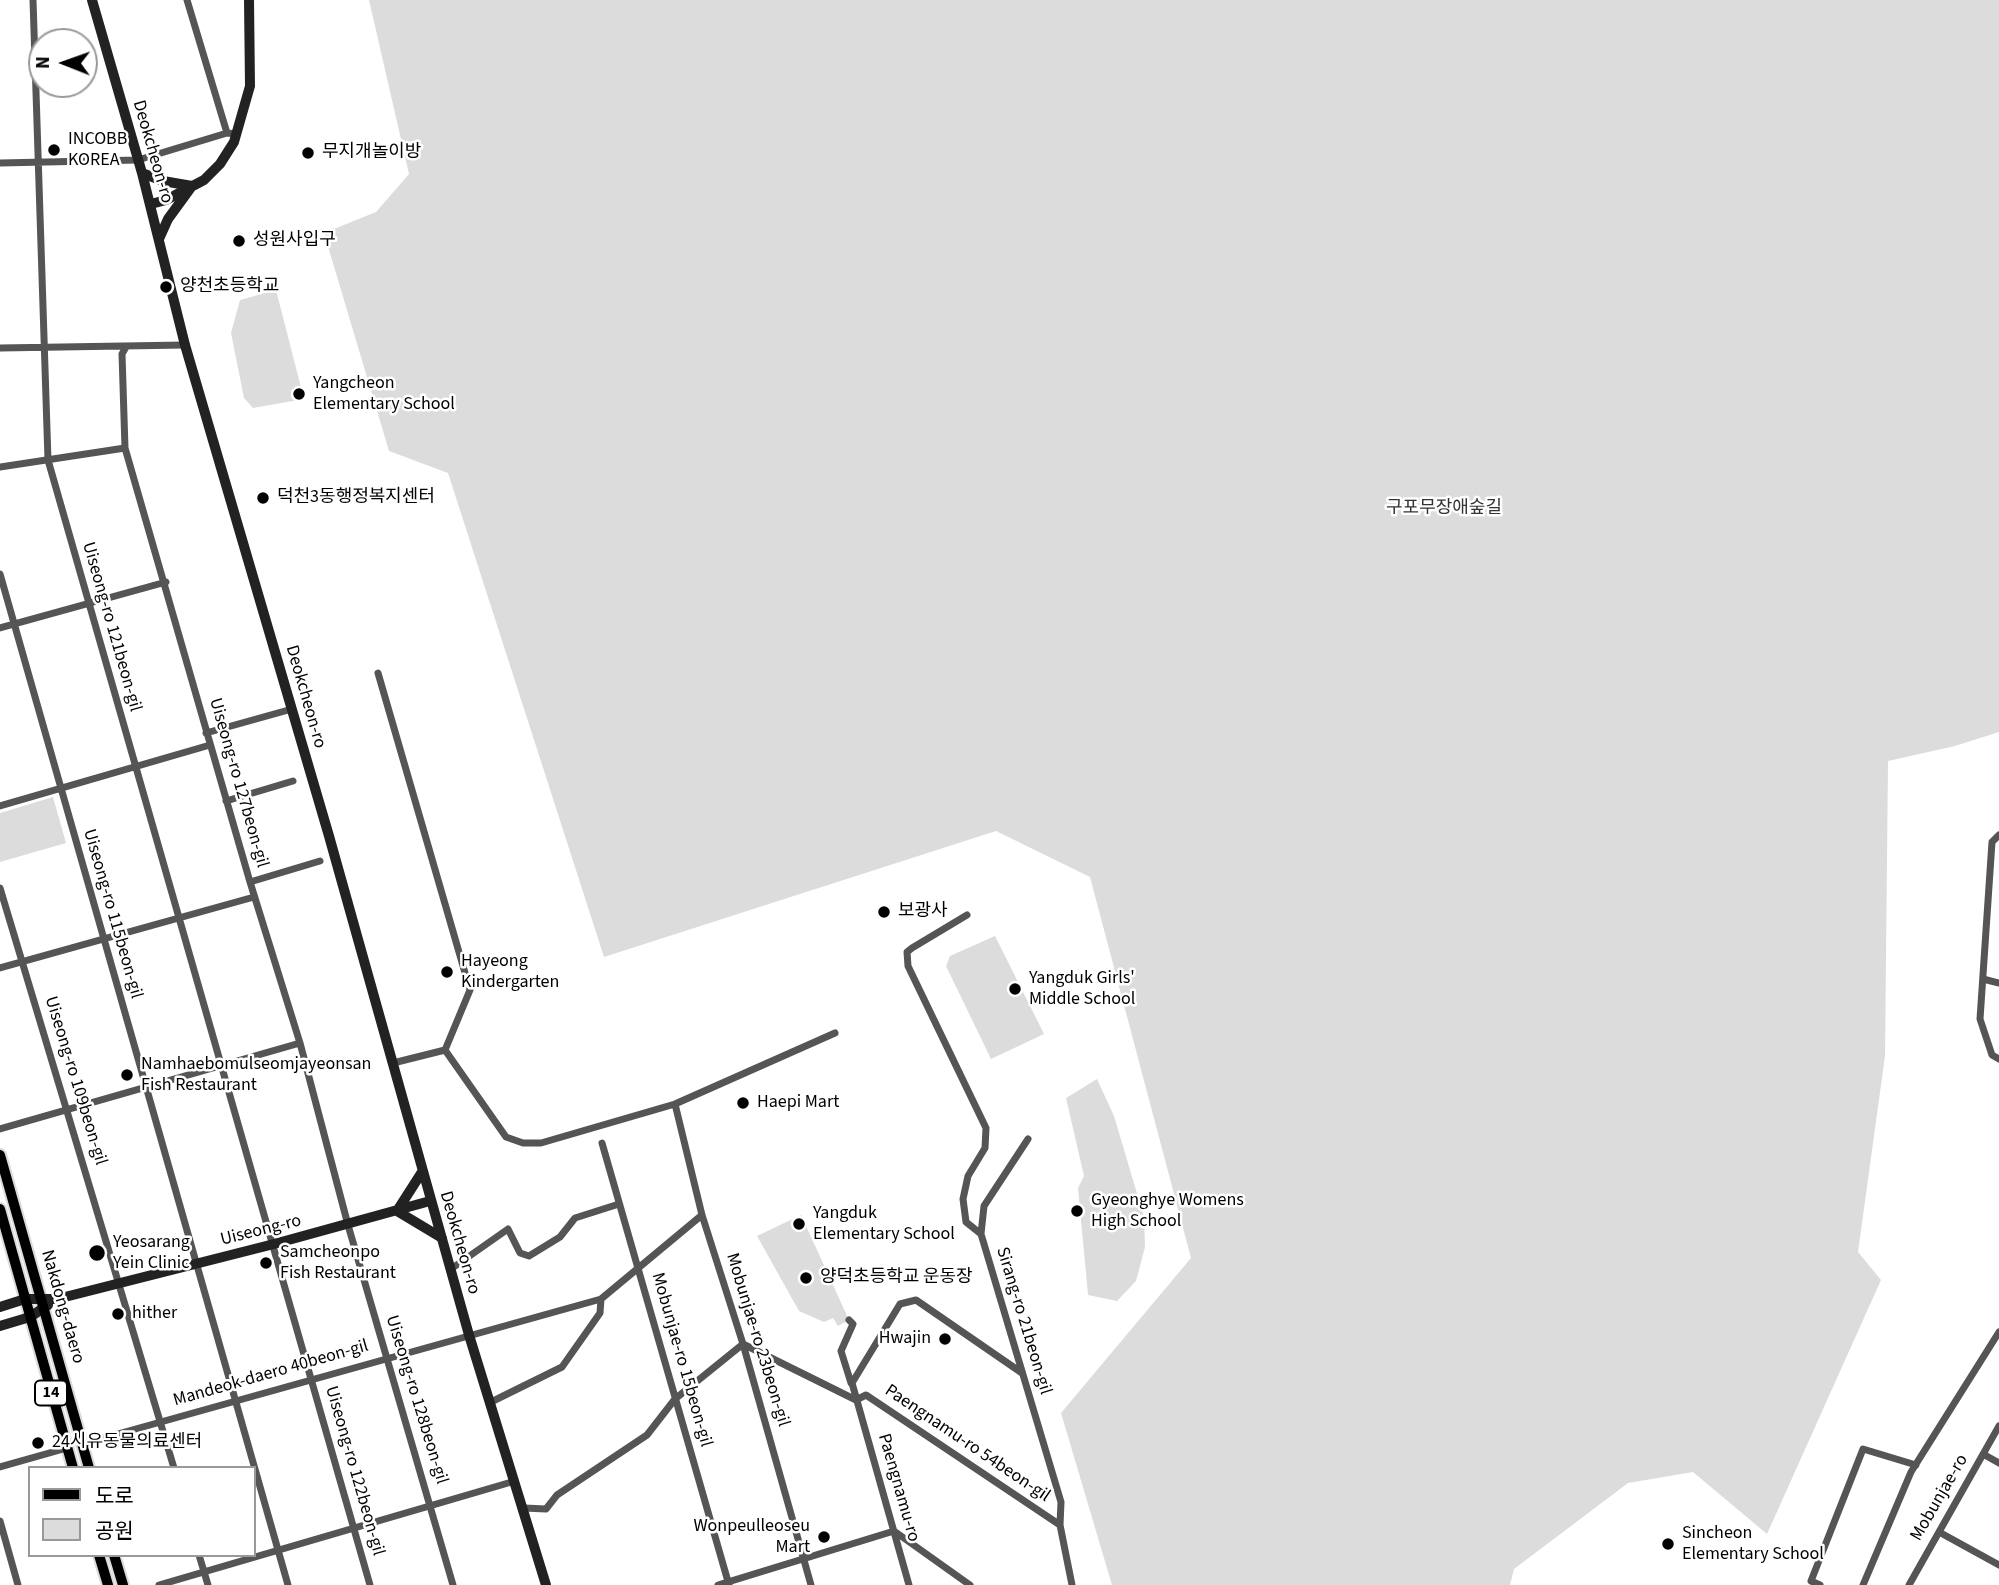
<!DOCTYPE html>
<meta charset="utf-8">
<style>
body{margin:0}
#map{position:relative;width:1999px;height:1585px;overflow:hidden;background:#fff;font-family:"Source Sans 3","Noto Sans KR",sans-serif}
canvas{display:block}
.legend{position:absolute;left:28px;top:1466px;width:228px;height:91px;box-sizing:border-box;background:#fff;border:2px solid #999;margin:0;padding:9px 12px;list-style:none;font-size:21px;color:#000}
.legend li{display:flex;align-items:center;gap:14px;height:35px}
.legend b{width:35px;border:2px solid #999}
.north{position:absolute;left:28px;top:28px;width:70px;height:70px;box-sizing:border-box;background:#fff;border:2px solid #999;border-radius:50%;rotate:271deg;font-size:19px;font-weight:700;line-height:28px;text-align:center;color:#000}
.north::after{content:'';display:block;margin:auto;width:24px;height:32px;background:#000;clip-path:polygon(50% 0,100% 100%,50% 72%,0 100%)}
</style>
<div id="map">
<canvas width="1999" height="1585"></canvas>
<ul class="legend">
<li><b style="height:9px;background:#000"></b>도로</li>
<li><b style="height:19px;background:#dcdcdc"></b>공원</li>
</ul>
<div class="north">N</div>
</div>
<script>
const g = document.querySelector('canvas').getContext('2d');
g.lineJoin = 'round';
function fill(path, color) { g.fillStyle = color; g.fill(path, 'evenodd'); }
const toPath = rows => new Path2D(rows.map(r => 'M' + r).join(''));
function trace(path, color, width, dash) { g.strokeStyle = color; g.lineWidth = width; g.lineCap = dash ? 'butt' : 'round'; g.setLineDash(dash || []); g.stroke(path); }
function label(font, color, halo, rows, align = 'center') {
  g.font = font + ' "Source Sans 3","Noto Sans KR",sans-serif'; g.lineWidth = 5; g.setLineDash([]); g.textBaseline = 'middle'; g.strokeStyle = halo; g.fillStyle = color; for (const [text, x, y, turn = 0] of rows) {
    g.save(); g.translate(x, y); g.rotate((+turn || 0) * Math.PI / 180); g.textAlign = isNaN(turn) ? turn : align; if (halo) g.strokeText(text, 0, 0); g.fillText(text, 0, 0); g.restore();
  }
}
fill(toPath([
 [369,0,1999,0,1999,732,1955,746,1888,761,1885,1056,1858,1252,1881,1280,1767,1534,1693,1472,1628,1483,1514,1569,1510,1585,1112,1585,1061,1413,1191,1258,1090,877,996,831,604,957,448,473,389,451,324,233,376,212,409,174],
 [276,290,304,399,253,408,244,398,231,333,240,300],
 [53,797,66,843,0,862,0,813],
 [995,936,1044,1034,991,1059,946,966,950,956],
 [1097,1079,1114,1116,1144,1217,1145,1247,1136,1281,1117,1301,1088,1295,1078,1188,1084,1176,1066,1098],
 [801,1215,849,1320,838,1326,833,1318,824,1322,799,1311,757,1236]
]), '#dcdcdc');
const primary = toPath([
 [0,1155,89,1468],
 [0,1209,73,1468],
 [99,1555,108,1585],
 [114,1555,123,1585]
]);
trace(primary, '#dbdbdb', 14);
trace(toPath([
 [33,0,48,460,370,1585],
 [187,0,227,133],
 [0,163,138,160,227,133,237,134],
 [126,347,122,354,125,448,250,882,300,1043,348,1225,453,1585],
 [0,348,185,345],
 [0,467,125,448],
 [0,574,288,1585],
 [0,628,166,582],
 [378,673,470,990,445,1050],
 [206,733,292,709],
 [226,801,293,781],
 [0,806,210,745],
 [1999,835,1992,842,1980,1019,1992,1055,1999,1059],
 [250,882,320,861],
 [0,888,174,1468],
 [967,915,912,948,907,952,908,966,986,1128,985,1148,968,1176,963,1199,966,1222,981,1234,1061,1502,1060,1525,1072,1585],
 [0,968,254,897],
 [1983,979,1999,983],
 [393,1063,445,1050,506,1137,523,1143,541,1143,675,1104,835,1033],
 [675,1104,702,1215,743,1344,811,1585],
 [0,1129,300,1043],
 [602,1143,729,1585],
 [981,1234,984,1206,1028,1139],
 [451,1269,508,1229,520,1253,529,1256,560,1237,575,1218,619,1204],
 [849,1320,853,1324,841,1351,851,1383],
 [856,1400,866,1395,1060,1525],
 [491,1402,562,1367,600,1313,601,1299],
 [82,1444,601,1299,702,1215],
 [1983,1454,1999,1463],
 [0,1467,67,1448],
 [524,1508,546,1509,557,1495,647,1435,675,1399,743,1344,856,1400],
 [0,1521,18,1585],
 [1939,1532,1999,1565],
 [199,1555,208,1585],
 [159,1585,515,1481],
 [718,1585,894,1531,970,1585],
 [909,1585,852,1383,900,1304,916,1300,1022,1373],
 [1820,1585,1811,1581,1863,1449,1916,1465],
 [1863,1585,1911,1472,1999,1332],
 [1909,1585,1999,1426]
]), '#555', 7);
trace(toPath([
 [92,0,142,173,185,345,329,836,469,1335,546,1585],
 [142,173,163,181,192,186,168,219,159,239],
 [151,204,166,200,204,180,220,164,234,142,250,86,249,0],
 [422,1172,397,1211,442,1238],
 [0,1307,25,1299,57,1299,274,1244,430,1201],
 [0,1326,30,1317,48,1305]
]), '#222', 10);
trace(primary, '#000', 10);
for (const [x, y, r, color] of [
 [54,150,7,"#000"],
 [308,153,7,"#000"],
 [239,241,7,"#000"],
 [166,287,7,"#000"],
 [299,394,7,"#000"],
 [263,498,7,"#000"],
 [884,912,7,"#000"],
 [447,972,7,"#000"],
 [1015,989,7,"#000"],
 [127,1075,7,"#000"],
 [743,1103,7,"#000"],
 [1077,1211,7,"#000"],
 [799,1224,7,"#000"],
 [97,1253,9,"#000"],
 [266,1263,7,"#000"],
 [806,1278,7,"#000"],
 [118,1314,7,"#000"],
 [945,1339,7,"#000"],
 [38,1443,7,"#000"],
 [824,1537,7,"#000"],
 [1668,1544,7,"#000"]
]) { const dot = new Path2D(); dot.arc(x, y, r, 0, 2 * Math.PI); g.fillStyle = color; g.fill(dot); trace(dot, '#fff', 2.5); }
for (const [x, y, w] of [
 [51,1393,32]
]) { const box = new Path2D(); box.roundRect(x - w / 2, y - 12.5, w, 25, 5); g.fillStyle = '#fff'; g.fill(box); trace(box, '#000', 2); }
label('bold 16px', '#000', null, [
 ["14",51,1393]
]);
label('18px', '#000', '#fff', [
 ["INCOBB",68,140],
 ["KOREA",68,161],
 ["무지개놀이방",322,153],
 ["성원사입구",253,241],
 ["양천초등학교",180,287],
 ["Yangcheon",313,384],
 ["Elementary School",313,405],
 ["덕천3동행정복지센터",277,498],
 ["보광사",898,912],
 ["Hayeong",461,962],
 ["Kindergarten",461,983],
 ["Yangduk Girls'",1029,979],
 ["Middle School",1029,1000],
 ["Namhaebomulseomjayeonsan",141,1065],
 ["Fish Restaurant",141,1086],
 ["Haepi Mart",757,1103],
 ["Gyeonghye Womens",1091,1201],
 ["High School",1091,1222],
 ["Yangduk",813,1214],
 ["Elementary School",813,1235],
 ["Yeosarang",113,1243],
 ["Yein Clinic",113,1264],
 ["Samcheonpo",280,1253],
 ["Fish Restaurant",280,1274],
 ["양덕초등학교 운동장",820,1278],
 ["hither",132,1314],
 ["Hwajin",931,1339,"right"],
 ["24시유동물의료센터",52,1443],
 ["Wonpeulleoseu",810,1527,"right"],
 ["Mart",810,1548,"right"],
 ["Sincheon",1682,1534],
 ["Elementary School",1682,1555]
], 'left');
label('18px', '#000', '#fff', [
 ["Deokcheon-ro",152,152,74],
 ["Uiseong-ro 121beon-gil",111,627,74],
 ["Deokcheon-ro",305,697,74],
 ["Uiseong-ro 127beon-gil",238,783,74],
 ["Uiseong-ro 115beon-gil",112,914,74],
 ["Uiseong-ro 109beon-gil",75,1081,73],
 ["Uiseong-ro",261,1231,-14],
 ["Deokcheon-ro",459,1243,74],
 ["Nakdong-daero",62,1307,74],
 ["Sirang-ro 21beon-gil",1023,1321,73],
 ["Mobunjae-ro 23beon-gil",757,1340,73],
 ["Mobunjae-ro 15beon-gil",681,1360,74],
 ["Mandeok-daero 40beon-gil",271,1374,-16],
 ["Uiseong-ro 128beon-gil",416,1400,73],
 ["Paengnamu-ro 54beon-gil",967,1444,34],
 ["Uiseong-ro 122beon-gil",354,1471,74],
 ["Paengnamu-ro",898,1488,74],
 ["Mobunjae-ro",1940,1498,-60]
]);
label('18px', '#333', '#fff', [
 ["구포무장애숲길",1444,509]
]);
</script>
